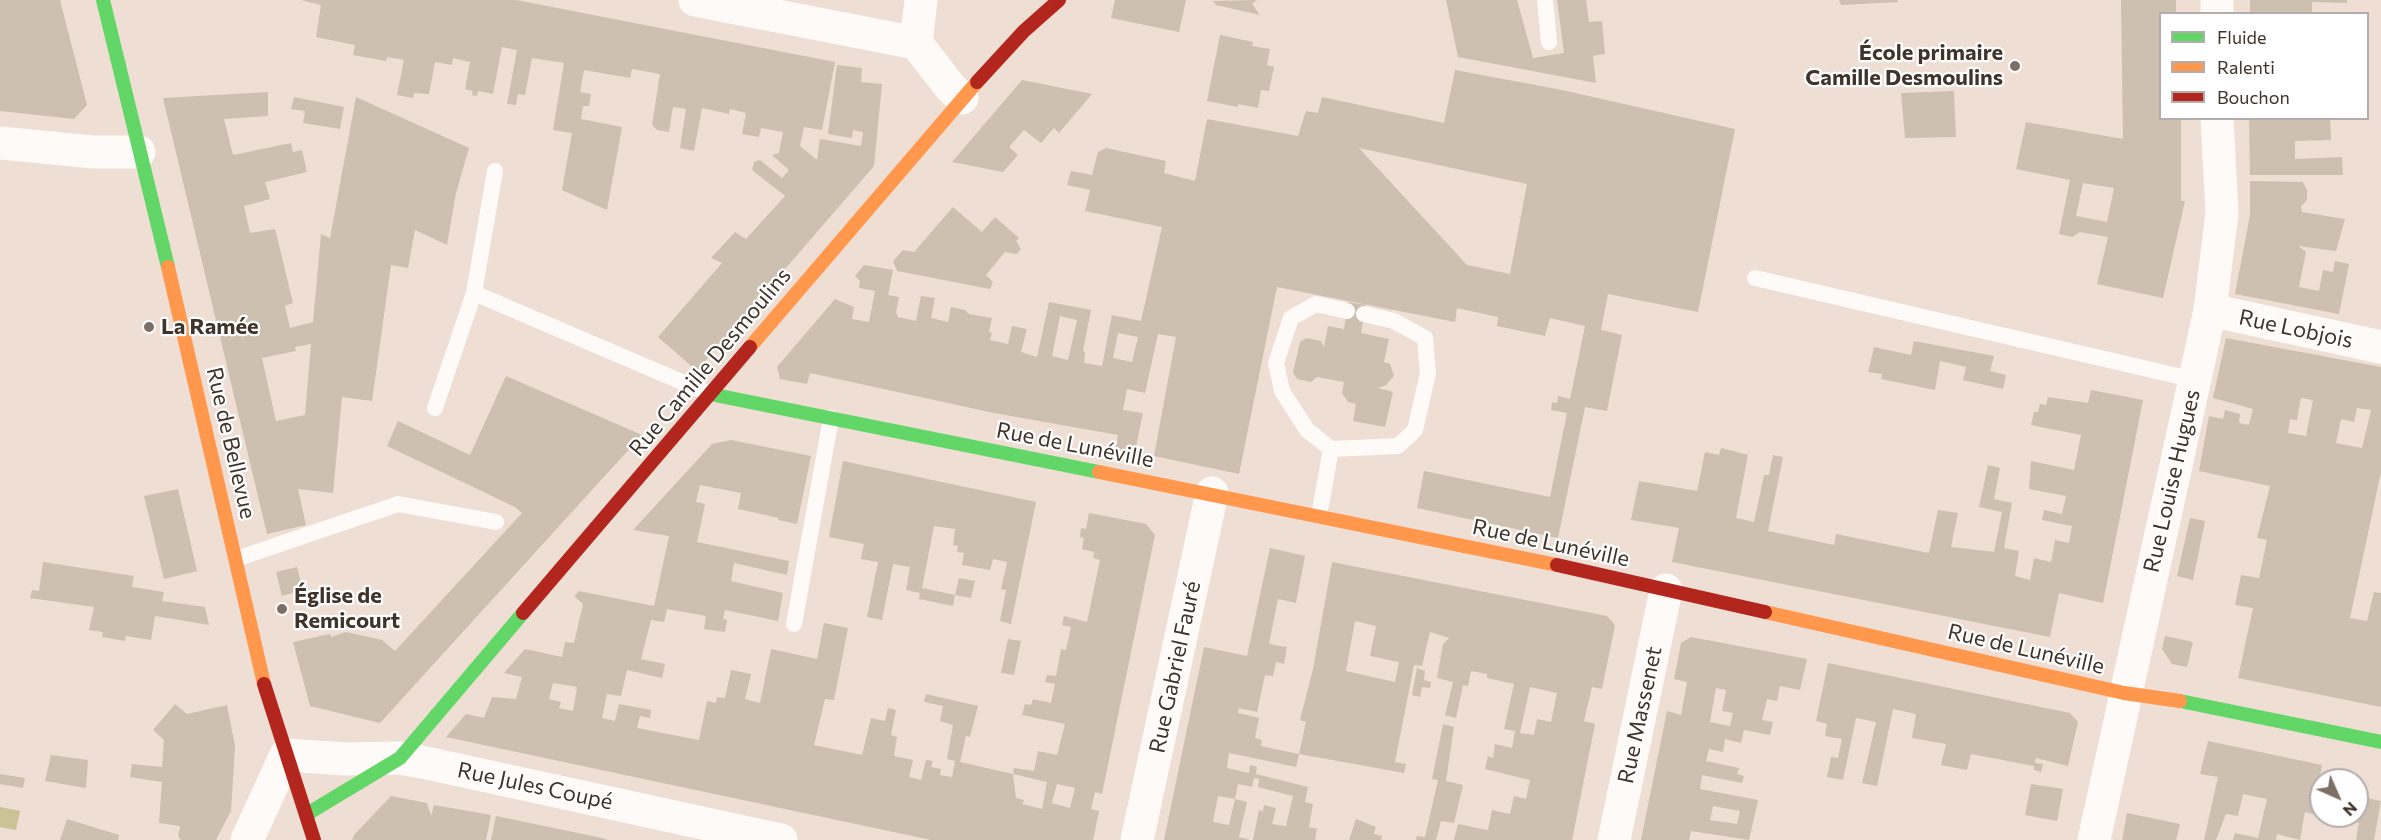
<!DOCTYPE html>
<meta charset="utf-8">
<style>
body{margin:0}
#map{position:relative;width:2381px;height:840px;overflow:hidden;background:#efded3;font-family:Commissioner,sans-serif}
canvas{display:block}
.legend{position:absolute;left:2159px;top:12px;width:210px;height:108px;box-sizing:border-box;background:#fff;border:2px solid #b2adaa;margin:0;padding:8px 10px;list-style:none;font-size:18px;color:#3f332a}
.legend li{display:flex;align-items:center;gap:12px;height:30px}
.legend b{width:30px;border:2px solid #b2adaa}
.north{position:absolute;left:2309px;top:768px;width:60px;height:60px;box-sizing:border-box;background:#fff;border:2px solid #b2adaa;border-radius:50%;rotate:135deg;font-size:16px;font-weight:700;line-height:24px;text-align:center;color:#3f332a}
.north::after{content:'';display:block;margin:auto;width:21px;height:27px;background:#7d6f65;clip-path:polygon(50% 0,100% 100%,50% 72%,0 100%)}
</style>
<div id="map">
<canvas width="2381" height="840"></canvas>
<ul class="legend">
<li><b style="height:8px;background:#63d668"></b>Fluide</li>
<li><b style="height:8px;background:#ff974d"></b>Ralenti</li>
<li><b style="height:8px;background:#b3261e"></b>Bouchon</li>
</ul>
<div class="north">N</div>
</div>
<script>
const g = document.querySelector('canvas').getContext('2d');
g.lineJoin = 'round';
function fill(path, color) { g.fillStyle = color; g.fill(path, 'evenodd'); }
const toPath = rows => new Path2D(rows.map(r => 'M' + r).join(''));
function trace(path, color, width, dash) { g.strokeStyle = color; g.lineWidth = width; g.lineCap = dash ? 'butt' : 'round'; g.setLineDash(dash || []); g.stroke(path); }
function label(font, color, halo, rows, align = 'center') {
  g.font = font + ' Commissioner,sans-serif'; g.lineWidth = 4.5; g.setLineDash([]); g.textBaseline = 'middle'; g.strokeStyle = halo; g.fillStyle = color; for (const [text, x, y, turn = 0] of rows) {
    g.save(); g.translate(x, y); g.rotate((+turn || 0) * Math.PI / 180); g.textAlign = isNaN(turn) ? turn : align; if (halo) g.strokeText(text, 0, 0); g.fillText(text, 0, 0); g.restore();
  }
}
fill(toPath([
 [0,807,20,811,16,830,0,827]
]), '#cbc295');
fill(toPath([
 [0,0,60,0,87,105,74,119,0,111],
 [301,0,516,0,835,62,822,130,804,127,800,146,817,160,820,139,861,146,863,132,853,130,852,138,828,134,837,65,862,68,861,82,882,84,874,166,697,371,658,337,722,263,711,258,735,232,746,239,785,196,752,170,754,162,760,160,782,178,789,170,772,155,779,153,783,132,761,128,759,137,742,134,746,113,730,109,729,114,702,108,694,151,680,148,686,109,673,107,669,132,657,130,652,125,660,74,632,69,630,78,584,70,580,92,591,94,589,106,583,106,581,119,622,127,607,210,562,190,572,133,553,130,564,63,532,58,525,95,518,94,516,105,507,104,517,50,502,47,493,94,478,91,477,96,472,95,473,91,465,89,470,62,453,58,452,65,435,62,429,94,414,93,413,98,397,95,404,60,387,57,386,61,353,55,355,45,316,37,321,5],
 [1115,0,1186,0,1179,32,1111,18],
 [1257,0,1252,4,1260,15,1216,5,1213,1],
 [1446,0,1517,0,1533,58,1564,53,1557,0,1586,0,1589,22,1602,21,1605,54,1593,56,1596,83,1458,57],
 [1839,0,1898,0,1898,2,1841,5],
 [2121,0,2176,0,2176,14,2160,14,2160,118,2181,118,2181,201,2185,201,2163,298,2097,284,2108,237,2080,232,2072,237,2059,234,2070,180,2016,169,2026,122,2123,139],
 [2083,183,2114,188,2107,222,2076,216],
 [2250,0,2347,0,2347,3,2312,2,2312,14,2250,14],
 [1220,35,1253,42,1252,46,1270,49,1267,65,1274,67,1269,91,1261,90,1258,108,1238,104,1238,107,1207,101],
 [1455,70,1562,90,1735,129,1698,312,1608,294,1601,330,1622,335,1607,411,1585,407,1558,538,1417,508,1424,471,1550,497,1567,413,1551,410,1552,402,1557,403,1558,396,1570,399,1585,326,1550,318,1545,336,1497,326,1498,317,1457,308,1455,322,1277,287,1239,474,1154,456,1176,337,1158,334,1145,393,1127,389,1123,410,1143,413,1135,452,1116,448,1118,435,994,413,810,373,807,384,780,379,777,367,835,299,854,307,852,319,869,322,875,291,859,288,860,281,855,276,864,265,893,270,888,295,899,297,896,312,898,317,916,321,921,296,935,298,931,318,948,322,951,307,965,310,969,314,992,318,989,332,992,333,990,340,1008,344,1012,326,1027,329,1021,352,1037,357,1049,302,1091,310,1083,351,1085,352,1084,363,1102,366,1112,315,1141,321,1162,227,1085,211,1090,190,1067,185,1071,171,1092,175,1098,152,1106,148,1166,161,1164,173,1195,181,1207,119,1298,136,1306,111,1318,113,1322,97,1444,123],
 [1359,148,1527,184,1510,274,1467,265],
 [1060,316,1077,320,1068,360,1052,356],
 [1118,333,1138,337,1132,362,1113,358],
 [1022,80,1092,94,1059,133,1054,128,1041,143,1024,130,1009,147,1018,155,1003,172,952,162],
 [1954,91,1956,137,1905,138,1901,93],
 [268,92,268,116,224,119,233,155,291,143,293,152,302,150,307,172,265,182,270,199,244,206,250,233,275,229,293,303,285,306,290,328,313,322,321,234,330,238,356,97,469,148,456,193,447,245,415,230,408,268,391,265,372,401,342,397,333,493,298,489,306,525,267,534,163,98],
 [311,344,305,415,276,421,262,358,296,351,295,347],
 [294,97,344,107,340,129,303,123,305,111,291,109],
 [2249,118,2330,118,2331,140,2295,141,2295,159,2342,157,2343,175,2250,175],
 [2250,181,2303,182,2307,190,2307,200,2301,206,2302,212,2345,219,2336,251,2298,246,2306,252,2299,287,2319,291,2323,270,2333,272,2335,261,2349,264,2339,314,2235,294,2250,215],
 [953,207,982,232,995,217,1019,238,1016,241,1021,249,1017,254,1005,252,986,275,993,282,990,289,897,271,893,261,903,250,914,252],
 [1348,302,1366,305,1361,333,1389,339,1384,362,1390,364,1394,376,1386,385,1378,388,1393,392,1385,427,1353,421,1356,404,1348,402,1342,393,1344,382,1317,377,1311,382,1297,379,1293,372,1300,342,1306,338,1321,341,1324,347,1328,326,1344,329],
 [2226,338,2381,367,2381,472,2350,618,2367,621,2374,592,2381,593,2381,707,2238,678,2253,608,2235,605,2241,575,2259,578,2267,540,2257,538,2270,486,2199,471,2209,416,2223,419,2225,410,2240,414,2239,423,2249,425,2253,409,2213,398],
 [2301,398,2313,400,2306,436,2288,433,2290,419,2297,420],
 [2357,408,2371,410,2362,448,2336,443,2341,419,2354,422],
 [1914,341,1994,356,1990,371,2006,375,2003,389,1963,380,1966,367,1940,361,1935,390,1881,379,1882,374,1868,372,1874,347,1911,355],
 [506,376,642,435,380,723,310,706,293,642,330,634,331,637,346,632,382,640,395,651,522,513,515,507,387,446,398,421,470,455],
 [2091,390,2143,400,2103,603,2059,593,2050,637,1672,562,1679,528,1631,520,1639,481,1697,491,1705,452,1719,455,1721,448,1748,455,1736,518,1754,522,1764,475,1769,475,1773,455,1783,457,1768,531,1834,545,1836,534,1929,553,1938,510,1958,513,1951,547,1994,552,2002,512,1979,507,1988,465,2000,468,1994,499,2012,503,2004,548,2019,551,2015,576,2030,580,2034,558,2051,562,2055,540,2069,543,2072,526,2042,520,2044,510,2062,514,2066,496,2029,489,2031,461,2074,470,2081,435,2031,425,2034,412,2038,412,2040,404,2046,405,2048,397,2088,403],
 [731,440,811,456,797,524,778,520,779,518,738,509,741,493,700,485,696,502,705,504,697,542,789,561,787,575,734,563,731,581,783,593,778,621,725,610,723,619,727,620,725,632,704,629,706,616,667,609,664,622,651,620,641,659,665,664,662,678,627,670,621,696,607,694,602,718,615,721,619,704,651,710,650,718,640,716,637,728,699,740,707,701,716,703,717,697,725,698,731,670,751,674,745,699,760,703,771,649,817,659,824,623,848,628,834,700,825,699,814,745,862,755,871,718,885,721,888,708,896,710,891,735,897,737,894,756,913,760,909,777,921,780,926,760,933,761,931,767,941,769,940,775,952,777,955,761,947,759,953,725,940,721,943,706,924,702,926,694,978,706,970,737,966,736,960,762,1013,774,1014,768,1034,771,1038,751,1057,755,1065,724,1022,715,1025,704,1031,705,1033,699,1051,703,1055,684,1045,682,1047,675,1056,676,1061,649,1066,650,1071,627,1062,625,1064,616,1087,622,1100,560,1093,558,1094,552,1082,549,1084,538,1080,537,1081,528,1086,529,1089,513,1146,524,1155,535,1102,794,1095,792,1091,809,1099,811,1093,840,931,840,446,737,466,714,484,718,492,697,516,699,522,677,504,673,525,649,562,657,565,642,574,643,583,604,574,596,579,591,654,606,669,536,633,530,712,444],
 [553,683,577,687,573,711,559,708,561,702,549,699],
 [1013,774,1047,782,1042,809,1022,804,1024,800,1016,798],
 [1057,784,1075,788,1070,808,1052,803],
 [843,461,1036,502,1011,624,1000,621,1006,590,1001,589,1007,562,993,559,990,570,962,565,964,553,957,552,958,546,953,545,955,529,934,526,922,588,955,595,953,606,919,599,920,593,906,590,910,567,893,564,882,620,867,617,878,562,861,559,864,544,829,537],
 [178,489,197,571,164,579,144,496],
 [2190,518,2205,521,2193,580,2177,576],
 [1270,548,1305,556,1296,603,1278,599,1269,644,1287,647,1284,664,1276,662,1273,676,1265,675,1257,712,1239,708,1238,713,1259,718,1255,738,1262,740,1261,746,1299,754,1296,767,1229,753,1227,768,1249,773,1250,765,1257,767,1256,774,1308,787,1305,802,1313,804,1309,827,1317,829,1315,840,1253,840,1259,810,1263,811,1264,805,1276,808,1272,824,1286,826,1293,796,1258,787,1259,779,1254,778,1252,787,1238,784,1235,799,1218,796,1213,822,1229,825,1235,799,1247,802,1239,837,1250,840,1164,840,1204,647,1247,656],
 [43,562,134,576,132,587,164,592,162,601,205,607,209,625,155,616,151,640,126,636,125,641,102,637,103,632,89,630,94,607,30,598,32,590,39,591],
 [1332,562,1607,616,1615,625,1602,689,1592,687,1584,721,1595,724,1572,840,1454,840,1458,824,1488,830,1492,810,1510,814,1514,796,1526,799,1530,780,1485,769,1488,756,1493,758,1495,744,1512,748,1515,731,1504,729,1514,684,1487,678,1487,674,1471,671,1468,686,1463,685,1456,718,1445,715,1453,682,1437,678,1443,644,1449,638,1430,632,1422,666,1414,665,1395,762,1406,764,1404,773,1299,754,1306,722,1300,720,1313,669],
 [1355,621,1376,626,1370,656,1399,662,1395,682,1346,671],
 [1530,687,1557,693,1551,722,1537,719,1534,735,1520,733],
 [297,567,303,590,282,596,276,572],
 [959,578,975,581,971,598,955,595],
 [2165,636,2193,642,2187,667,2172,664,2162,649],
 [1691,637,1807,659,1800,690,1780,686,1777,701,1767,699,1762,720,1773,722,1770,735,1744,730,1741,743,1725,739,1723,752,1709,749,1706,761,1739,768,1737,774,1744,776,1742,783,1702,775,1700,789,1758,800,1749,840,1691,831,1689,840,1641,840,1667,711,1681,715,1687,682,1674,679,1681,643],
 [1716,688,1726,690,1722,711,1733,713,1730,726,1710,722],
 [1713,806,1740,811,1737,824,1710,820],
 [1008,639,1021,641,1014,675,1001,673],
 [1828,663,2070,713,2078,722,2068,766,2036,758,2035,763,2043,764,2041,772,2034,770,2034,766,1971,754,1967,770,1941,765,1946,744,1912,738,1916,714,1893,709,1877,786,1862,783,1876,722,1856,718,1843,780,1827,777,1831,757,1838,758,1842,739,1825,736,1827,724,1816,721],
 [1417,668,1425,671,1424,680,1431,682,1430,688,1422,687,1420,697,1412,695],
 [175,704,187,714,227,705,235,746,231,811,216,840,181,840,178,836,180,826,159,823,162,782,130,777,132,764,162,767,164,740,153,730],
 [1443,724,1454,727,1446,781,1463,785,1454,823,1441,821,1436,840,1416,840,1417,836,1425,837,1438,780,1432,779],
 [2208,741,2322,765,2318,787,2321,788,2321,816,2305,812,2300,840,2277,834,2276,840,2233,840,2235,833,2258,838,2267,799,2243,794,2238,816,2226,814,2216,840,2204,840,2218,777,2200,774],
 [51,755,88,760,86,788,45,781],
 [0,774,25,778,23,788,0,784],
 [2031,784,2063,789,2057,821,2025,815],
 [391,796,427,803,431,816,434,805,491,815,486,840,352,840,354,835],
 [2357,796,2381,801,2374,840,2356,840,2359,823,2328,817,2357,816],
 [2127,813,2180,824,2176,840,2122,840],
 [496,816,602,838,608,840,491,840],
 [67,819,119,835,118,840,60,840],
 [1356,819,1376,827,1374,834,1382,836,1381,840,1349,840]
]), '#cdc0b0');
trace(toPath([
 [1545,0,1549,42],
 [1755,278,2195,380],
 [474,293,710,394],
 [435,408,474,293,495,171],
 [1331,449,1398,446,1415,430,1428,373,1425,338,1394,321,1364,314],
 [1319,516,1331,449,1307,430,1282,391,1276,363,1291,318,1316,304,1347,311],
 [236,559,398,504,496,522],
 [794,624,831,418]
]), '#fdfaf8', 16);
trace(toPath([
 [695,0,916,43,951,88,962,98],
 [2217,14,2217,0],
 [916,43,921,0],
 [0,143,93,152,139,152],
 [2210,310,2381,347],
 [247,840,286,755,345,759,400,758,422,762,781,840],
 [1137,840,1212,493],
 [1614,840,1666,590],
 [2094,840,2210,310,2222,213,2217,118]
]), '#fdfaf8', 33);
trace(toPath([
 [103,0,168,267],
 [710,394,1099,472],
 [2180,701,2381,742],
 [307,814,400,758,523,613]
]), '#63d668', 14);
trace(toPath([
 [168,267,264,684],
 [750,347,977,82],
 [1099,472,1557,565],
 [1765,612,2124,693,2180,701]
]), '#ff974d', 14);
trace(toPath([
 [977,82,1024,31,1059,0],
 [1557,565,1765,612],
 [523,613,750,347],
 [264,684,314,840]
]), '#b3261e', 14);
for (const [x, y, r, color] of [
 [2015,66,6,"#7d6f65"],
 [149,327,6,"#7d6f65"],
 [282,609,6,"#7d6f65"]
]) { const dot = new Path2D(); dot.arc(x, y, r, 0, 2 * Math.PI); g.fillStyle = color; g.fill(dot); trace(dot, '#fff', 2); }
label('bold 22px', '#3f332a', '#fff', [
 ["École primaire",2003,53,"right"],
 ["Camille Desmoulins",2003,78,"right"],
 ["La Ramée",161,327],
 ["Église de",294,596],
 ["Remicourt",294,621]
], 'left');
label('22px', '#3f332a', '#fff', [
 ["Rue Lobjois",2296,329,12],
 ["Rue Camille Desmoulins",710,362,-50],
 ["Rue de Bellevue",231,443,77],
 ["Rue de Lunéville",1075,445,11],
 ["Rue Louise Hugues",2172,481,-77],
 ["Rue de Lunéville",1551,543,12],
 ["Rue de Lunéville",2026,649,13],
 ["Rue Gabriel Fauré",1175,667,-78],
 ["Rue Massenet",1640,715,-78],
 ["Rue Jules Coupé",535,786,12]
]);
</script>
